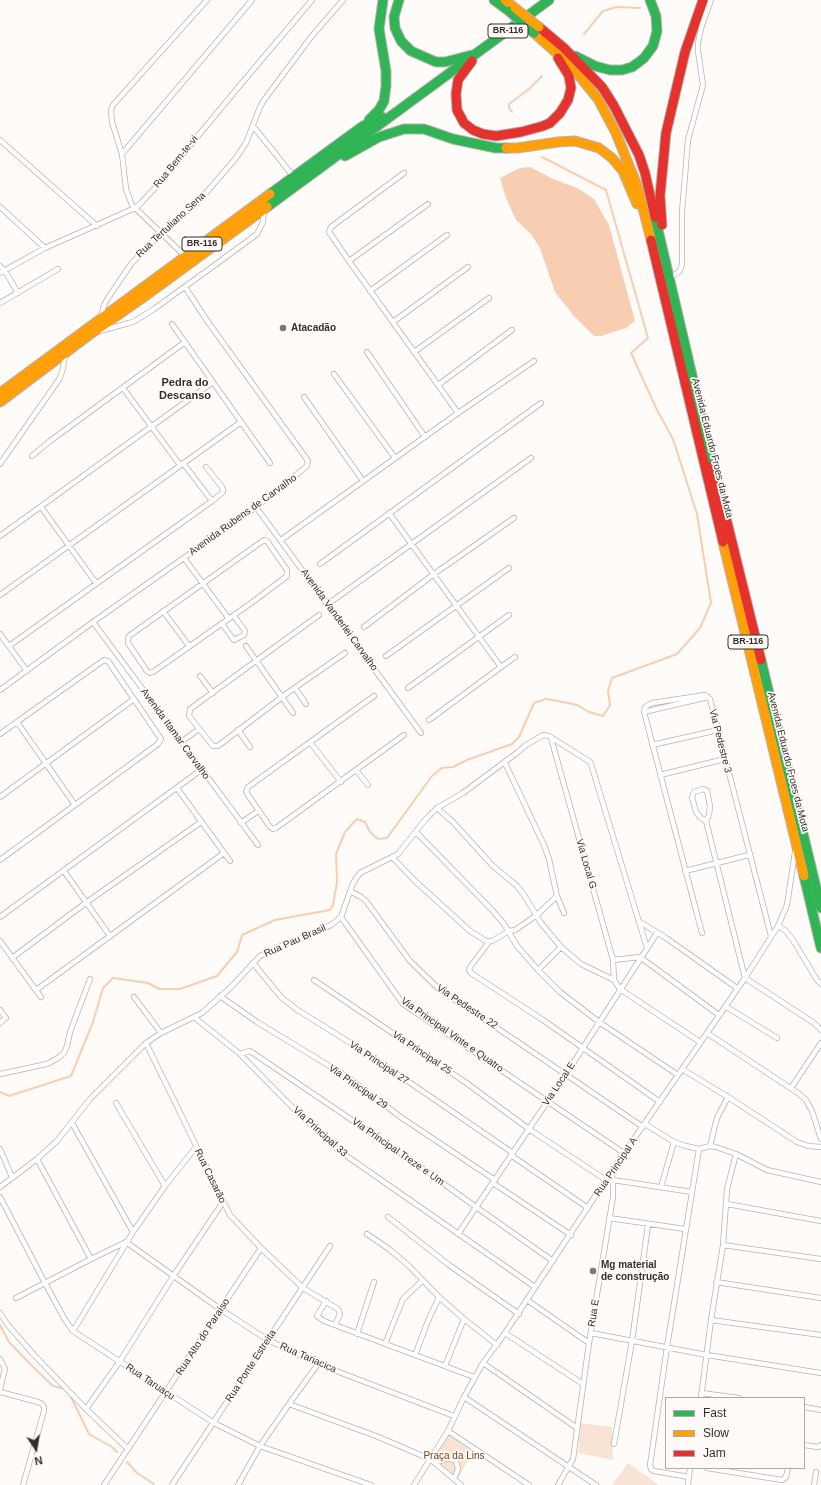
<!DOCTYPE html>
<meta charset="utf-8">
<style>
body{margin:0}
#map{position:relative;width:821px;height:1485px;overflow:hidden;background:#fefbf9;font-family:Helvetica,sans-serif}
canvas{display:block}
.legend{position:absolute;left:665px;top:1397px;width:140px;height:72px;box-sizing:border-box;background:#fffaf8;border:1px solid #adaaa8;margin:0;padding:5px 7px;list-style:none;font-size:12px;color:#33312f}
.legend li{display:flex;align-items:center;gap:8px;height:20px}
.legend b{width:20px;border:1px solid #adaaa8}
.north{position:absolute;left:16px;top:1429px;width:40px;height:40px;-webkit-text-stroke:3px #fffaf8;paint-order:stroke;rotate:168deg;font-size:11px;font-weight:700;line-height:16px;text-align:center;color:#33312f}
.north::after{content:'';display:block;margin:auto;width:14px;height:18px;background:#33312f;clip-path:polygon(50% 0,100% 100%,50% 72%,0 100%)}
</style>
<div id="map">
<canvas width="821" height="1485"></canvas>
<ul class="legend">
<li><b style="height:5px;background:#30b455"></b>Fast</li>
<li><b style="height:5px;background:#ff9f0a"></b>Slow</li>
<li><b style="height:5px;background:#e5322d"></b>Jam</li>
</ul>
<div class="north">N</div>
</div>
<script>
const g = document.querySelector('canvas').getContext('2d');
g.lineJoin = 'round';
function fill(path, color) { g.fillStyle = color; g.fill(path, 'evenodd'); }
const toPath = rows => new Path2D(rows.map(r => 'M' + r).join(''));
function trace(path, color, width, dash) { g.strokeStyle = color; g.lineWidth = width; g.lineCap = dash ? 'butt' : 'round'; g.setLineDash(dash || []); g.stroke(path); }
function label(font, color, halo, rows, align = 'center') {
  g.font = font + ' Helvetica,sans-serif'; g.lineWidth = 3.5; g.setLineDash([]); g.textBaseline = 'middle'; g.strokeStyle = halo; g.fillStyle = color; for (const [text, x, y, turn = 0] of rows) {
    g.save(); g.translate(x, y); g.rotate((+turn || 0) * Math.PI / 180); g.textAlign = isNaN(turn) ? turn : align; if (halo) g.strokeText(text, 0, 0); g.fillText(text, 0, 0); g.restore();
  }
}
fill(toPath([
 [581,1423,612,1427,613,1460,578,1453],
 [449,1434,473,1452,458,1478,434,1459],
 [628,1463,659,1485,612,1485]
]), '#f8e3d5');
fill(toPath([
 [530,167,551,178,577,188,594,199,609,225,635,321,626,328,601,336,594,336,574,316,555,292,540,248,531,234,516,220,506,198,500,178,520,168]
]), '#f7ceb2');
trace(toPath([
 [584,34,603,11,617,7,640,8],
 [512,112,509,108,509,104,529,89,542,76],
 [0,1092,9,1096,71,1076,93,1022,103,988,113,978,148,983,159,989,180,989,217,976,237,952,242,935,275,920,330,910,333,905,337,882,336,854,345,832,357,819,365,822,370,832,378,839,387,838,432,776,442,768,453,767,467,760,512,744,519,737,534,703,546,699,558,701,577,705,589,712,603,716,610,705,608,691,612,678,677,654,700,628,711,603,697,514,673,439,657,410,631,353,648,338,606,190,542,157],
 [0,1325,9,1342,32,1366,53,1386,65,1389],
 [70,1395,89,1434,112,1447,117,1452],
 [127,1462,137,1473,154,1484]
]), '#f7ceb2', 2);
const street = toPath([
 [253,126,294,177],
 [0,140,97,226],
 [122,154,112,122,111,110,113,105,207,0],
 [404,173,331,227,329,232,349,261,458,413],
 [0,207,45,248],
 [185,256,132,205,126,189,122,154,252,0],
 [349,261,428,204],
 [0,266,5,271,18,293],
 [0,273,45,248,135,208,140,204,154,189,241,84,312,0],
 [669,278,679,272,682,265,682,212,688,140,703,85,698,51,698,43,702,25,711,0],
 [370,291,447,235],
 [0,303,58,269],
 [101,317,104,305,108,298,131,264,161,233,199,201,236,158,246,143,260,107,264,100,311,37,343,0],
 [393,322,468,267],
 [172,324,270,463],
 [100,331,129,323,135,321,154,309,219,262,257,234,263,222,264,209],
 [367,352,425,437],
 [414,352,489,298],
 [334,374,395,458],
 [438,385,512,330],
 [123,388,180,465],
 [304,397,363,481],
 [32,456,50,441,185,342],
 [183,463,212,501,222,493,223,491,222,487,206,467],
 [0,464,60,378,63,368,65,355],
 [41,507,96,583],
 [256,507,421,733],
 [389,513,501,667,429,720],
 [0,536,213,382],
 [264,540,267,541,287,570,287,576,254,601,153,672,150,673,147,671,128,643,128,639,129,636,264,540],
 [281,540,458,413,534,361],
 [184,558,229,619],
 [320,564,541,403],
 [0,595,241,422],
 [328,604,531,458],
 [163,611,189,646],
 [319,615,190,709,189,716,213,746,218,746,286,694,345,653],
 [93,622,258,845],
 [222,624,234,640,244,635,245,631,234,616],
 [364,627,434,574,514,518],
 [0,634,27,671],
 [9,646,212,501],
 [246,646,293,713],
 [386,656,509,568],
 [501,667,515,657],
 [200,676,213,693],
 [295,688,306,704],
 [408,688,509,615],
 [0,690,93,622,256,507,307,466,308,461,306,458,208,322,185,287],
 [374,696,248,787,246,792,270,827,273,829,276,828,404,735],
 [644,712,708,697],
 [17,722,75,805],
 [238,730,250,747],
 [0,734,104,660,108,661,161,739,158,744,0,860],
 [551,738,613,960,614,980,620,989,700,1042],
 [181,742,199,729],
 [310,742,341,782],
 [652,745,718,730],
 [505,763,544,845,549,859,557,896,564,913],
 [356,770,368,785],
 [660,775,725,759],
 [177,788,230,861],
 [0,797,134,699],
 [437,808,453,822,492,865,517,886,524,895,541,923,561,947,581,964,614,980],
 [706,821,701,818,696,812,692,797,694,792,703,789,707,791,710,806,709,815,706,821,745,978,814,1023,821,1030],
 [241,823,258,811],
 [416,832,493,911,504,924,517,946,538,970,560,992,599,1022,678,1075],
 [393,858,414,880,470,931,486,941,492,941,509,931,515,930,537,915,557,896],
 [64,871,110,936],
 [685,871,749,855],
 [350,891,361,897,366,901,410,961,440,990,512,1038,643,1127],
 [0,917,201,770],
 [341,917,403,1004,624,1153],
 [640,922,666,938,737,988],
 [778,926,785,930,793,940,817,980,821,984],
 [702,933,644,712,645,707,652,703,705,695,710,699,771,936],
 [0,941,41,997],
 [489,942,470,967,469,970,471,973,543,1020,660,1102],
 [12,958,87,902,201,822],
 [613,960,640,957,719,1015],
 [253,963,281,997,296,1009,365,1052,513,1153],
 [538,970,561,947],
 [314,980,465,1082,529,1129,606,1180],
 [36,990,224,853],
 [220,996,257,1022,346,1076,402,1118,495,1180],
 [134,997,161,1033],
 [725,1006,777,1038],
 [0,1010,6,1018,0,1023],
 [194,1017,240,1054,292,1107,338,1150,535,1287],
 [707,1033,798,1093,806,1100,812,1111,821,1139],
 [146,1043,230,1215,261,1248,303,1288,338,1309,340,1314,335,1325],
 [240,1054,249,1051,253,1053,408,1158,476,1207,553,1261],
 [682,1069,728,1097,797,1142,808,1146,821,1147],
 [0,1074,47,1064,58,1058,64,1053,67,1046,70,1032,90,979],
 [791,1088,821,1043],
 [116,1103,165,1186],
 [72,1123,133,1232],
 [645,1124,674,1142,686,1146,699,1149,710,1146,716,1147,736,1154,767,1170,821,1182],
 [710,1146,717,1118,728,1097],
 [0,1149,12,1177],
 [512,1156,588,1208],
 [37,1159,91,1259],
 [613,1180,692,1192],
 [493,1183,571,1235],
 [0,1187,37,1159,57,1141,90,1099,146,1043,161,1033,202,1013,231,987,260,956,276,948,314,933,331,925,341,917,353,883,360,873,398,854,424,821,437,808,463,793,518,752,526,745,543,735,549,736,590,762,591,764,647,948],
 [661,1187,674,1142],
 [0,1197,45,1283,64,1318,73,1331,214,1423,260,1446,371,1485],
 [727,1204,821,1221],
 [388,1217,449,1265,519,1314],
 [609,1218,685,1229],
 [367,1234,389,1249,409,1266,439,1297,464,1319,497,1345],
 [458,1234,566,1074,657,933],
 [126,1242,220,1309,268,1340,318,1364,454,1416],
 [723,1245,821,1259],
 [716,1282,821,1298],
 [16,1298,91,1259,126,1242],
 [527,1300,589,1343],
 [326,1301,317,1316,324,1321,474,1377],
 [0,1313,7,1324,34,1355,86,1409,128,1449],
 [711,1320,821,1335],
 [73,1331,133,1232,165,1186,196,1147],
 [505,1333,583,1384],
 [591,1333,707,1355,821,1373],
 [357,1334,374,1282],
 [385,1344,403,1299,422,1281],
 [415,1355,428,1321,439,1297],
 [0,1359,5,1369,0,1389],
 [483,1363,577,1428],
 [445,1366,464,1319],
 [0,1392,38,1402,42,1404,44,1407,44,1411,23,1485],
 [701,1393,739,1398],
 [464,1397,596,1485],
 [701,1398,711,1320,723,1245,727,1189,736,1154],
 [289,1404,376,1436,430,1459,461,1485],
 [804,1407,821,1410],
 [86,1409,120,1361,174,1275,223,1202],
 [448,1431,529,1485],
 [614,1444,632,1341,648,1225],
 [804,1445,818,1447,821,1445],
 [435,1463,445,1459,451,1459,456,1461,458,1469,454,1479],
 [707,1468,782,1480,786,1477,788,1468],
 [689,1477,654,1471,651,1469,650,1465,667,1347,699,1149],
 [104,1485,261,1248],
 [172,1485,330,1246],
 [238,1485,260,1446,289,1404,318,1364],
 [414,1485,448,1431,464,1397,483,1363,505,1333,611,1172,745,978,778,926,787,905,795,852],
 [558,1485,573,1459,589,1343,613,1197,613,1180,611,1172],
 [688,1485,690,1468],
 [814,1485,816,1472]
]);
const fast = toPath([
 [399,0,394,17,395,28,401,41,411,51,436,62,445,62,472,55],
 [494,0,509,11],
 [575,56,595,66,610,70,622,70,632,67,639,62,644,58,653,46,657,31,656,16,650,0],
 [369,120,379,110,384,101,386,86,386,71,379,29,383,0],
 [345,156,379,137,404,129,424,129,453,139,496,148,506,148],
 [270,194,363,126,382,117],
 [267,207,549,0],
 [655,217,713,465],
 [761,660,821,908],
 [804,876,821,948]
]);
const slow = toPath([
 [505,0,515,8],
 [534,33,572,67,598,99,616,133,638,188,651,240],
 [506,148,517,148,558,142,575,141,599,148,612,158,623,171,637,204],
 [0,393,270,194],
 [0,402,89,335,141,299,267,207],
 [723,542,804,876]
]);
const jam = toPath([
 [539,27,564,48,602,87,614,106,639,155,645,173,655,217],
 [472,61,458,80,456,94,457,110,464,123,473,130,483,134,496,136,521,132,543,126,550,123,560,113,568,100,571,88,569,76,558,58],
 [662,225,660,196,666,133,685,52,703,0],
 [651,240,723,542],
 [713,465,761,660]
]);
trace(street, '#b6b4b3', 6);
trace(fast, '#b6b4b3', 11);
trace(slow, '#b6b4b3', 11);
trace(jam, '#b6b4b3', 11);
trace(street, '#fffefe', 4.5);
trace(fast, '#30b455', 9);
trace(slow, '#ff9f0a', 9);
trace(jam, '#e5322d', 9);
const fastBridge = toPath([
 [509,11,534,33]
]);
const slowBridge = toPath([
 [515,8,539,27]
]);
trace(fastBridge, '#b6b4b3', 11, []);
trace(slowBridge, '#b6b4b3', 11, []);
trace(fastBridge, '#30b455', 9);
trace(slowBridge, '#ff9f0a', 9);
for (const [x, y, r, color] of [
 [283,328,4,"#7a7876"],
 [593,1271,4,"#7a7876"]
]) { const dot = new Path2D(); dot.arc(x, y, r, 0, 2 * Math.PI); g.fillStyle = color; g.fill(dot); trace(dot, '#fffaf8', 1.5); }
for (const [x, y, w] of [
 [508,31,40],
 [202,244,40],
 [748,642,40]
]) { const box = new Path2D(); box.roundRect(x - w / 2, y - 7, w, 14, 3); g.fillStyle = '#fffaf8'; g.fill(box); trace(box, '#33312f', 1); }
label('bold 9px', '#33312f', null, [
 ["BR-116",508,31],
 ["BR-116",202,244],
 ["BR-116",748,642]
]);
label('10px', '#33312f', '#fffaf8', [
 ["Rua Bem-te-vi",176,162,-51],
 ["Rua Tertuliano Sena",171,225,-43],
 ["Avenida Eduardo Froes da Mota",712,448,76],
 ["Avenida Rubens de Carvalho",243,515,-36],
 ["Avenida Vanderlei Carvalho",339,620,54],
 ["Avenida Itamar Carvalho",175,734,54],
 ["Via Pedestre 3",720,741,76],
 ["Avenida Eduardo Froes da Mota",788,762,76],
 ["Via Local G",586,864,74],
 ["Rua Pau Brasil",295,941,-24],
 ["Via Pedestre 22",467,1007,34],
 ["Via Principal Vinte e Quatro",452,1035,35],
 ["Via Principal 25",422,1053,34],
 ["Via Principal 27",379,1063,34],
 ["Via Local E",559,1084,-56],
 ["Via Principal 29",358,1087,35],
 ["Via Principal 33",320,1132,42],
 ["Via Principal Treze e Um",398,1152,35],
 ["Rua Principal A",616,1167,-56],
 ["Rua Casarão",210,1176,64],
 ["Rua E",594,1313,-81],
 ["Rua Alto do Paraíso",203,1337,-57],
 ["Rua Tariacica",308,1358,24],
 ["Rua Ponte Estreita",251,1366,-57],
 ["Rua Taruaçu",150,1382,34]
]);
label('bold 10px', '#33312f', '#fffaf8', [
 ["Atacadão",291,328],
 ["Mg material",601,1265],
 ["de construção",601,1277]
], 'left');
label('10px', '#784318', '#fffaf8', [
 ["Praça da Lins",454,1456]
]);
label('bold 11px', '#33312f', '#fffaf8', [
 ["Pedra do",185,383],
 ["Descanso",185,396]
]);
</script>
